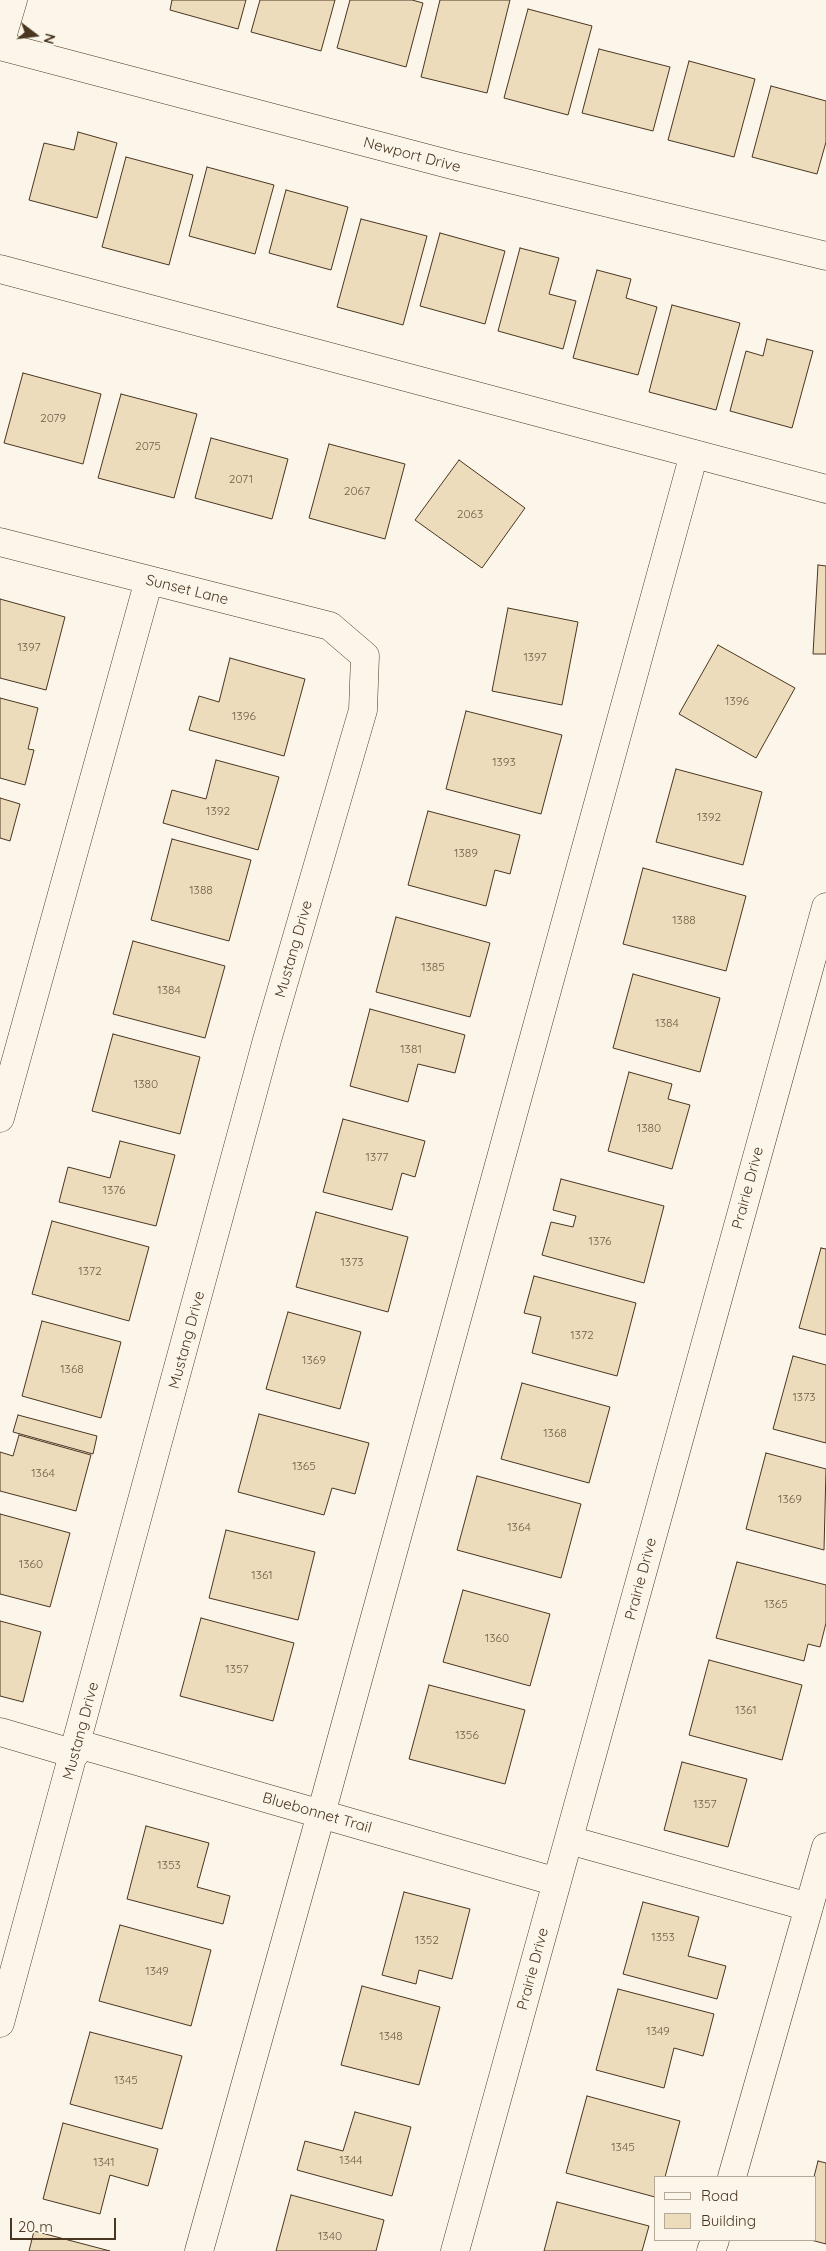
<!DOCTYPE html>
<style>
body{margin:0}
#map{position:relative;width:826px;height:2251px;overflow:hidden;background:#fbf6e9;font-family:Quicksand,sans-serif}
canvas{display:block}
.legend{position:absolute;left:654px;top:2176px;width:162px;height:65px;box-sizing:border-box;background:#fbf6e9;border:1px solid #b4a999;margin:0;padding:6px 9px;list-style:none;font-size:15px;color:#4a3520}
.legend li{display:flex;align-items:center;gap:10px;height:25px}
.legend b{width:25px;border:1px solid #b4a999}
.north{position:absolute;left:10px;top:10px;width:50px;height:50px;-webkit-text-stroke:4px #fbf6e9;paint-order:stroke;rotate:105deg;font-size:14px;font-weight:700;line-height:20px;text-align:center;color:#4a3520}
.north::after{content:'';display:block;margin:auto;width:18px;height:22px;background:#4a3520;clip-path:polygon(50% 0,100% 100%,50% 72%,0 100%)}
.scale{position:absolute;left:10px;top:2218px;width:106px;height:22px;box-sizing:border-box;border:2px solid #4a3520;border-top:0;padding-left:6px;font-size:15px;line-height:18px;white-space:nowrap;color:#4a3520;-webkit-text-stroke:4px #fbf6e9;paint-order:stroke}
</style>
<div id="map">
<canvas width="826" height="2251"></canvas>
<ul class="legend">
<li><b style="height:6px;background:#fbf6e9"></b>Road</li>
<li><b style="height:14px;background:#ecdcbc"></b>Building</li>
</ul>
<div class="north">N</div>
<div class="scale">20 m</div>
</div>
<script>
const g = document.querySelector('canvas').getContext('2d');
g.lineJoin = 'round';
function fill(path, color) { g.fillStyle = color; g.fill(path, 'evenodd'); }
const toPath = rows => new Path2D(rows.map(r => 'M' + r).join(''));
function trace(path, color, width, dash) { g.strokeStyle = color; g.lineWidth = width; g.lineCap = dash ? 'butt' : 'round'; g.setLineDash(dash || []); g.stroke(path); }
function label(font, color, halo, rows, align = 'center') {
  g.font = font + ' Quicksand,sans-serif'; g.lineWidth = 4; g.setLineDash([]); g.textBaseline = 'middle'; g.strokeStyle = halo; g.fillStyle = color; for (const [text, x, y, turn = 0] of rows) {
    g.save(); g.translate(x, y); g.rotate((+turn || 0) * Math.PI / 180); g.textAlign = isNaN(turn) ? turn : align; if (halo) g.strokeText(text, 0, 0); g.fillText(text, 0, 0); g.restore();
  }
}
const building = toPath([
 [172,0,246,0,238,29,170,10,172,0],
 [260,0,335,0,321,51,251,32,260,0],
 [350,0,412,0,423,3,406,67,337,48,350,0],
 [440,0,510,0,487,93,421,77,440,0],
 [528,9,592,26,568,115,504,98,528,9],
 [599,49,670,67,653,131,582,113,599,49],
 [689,61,755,79,734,157,668,140,689,61],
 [771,86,826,101,826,142,817,174,752,157,771,86],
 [78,132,117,143,97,218,29,200,44,143,74,150,78,132],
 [126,157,193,175,169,265,102,247,126,157],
 [207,167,274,185,255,254,189,236,207,167],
 [286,190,348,207,331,270,269,253,286,190],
 [361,219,427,236,403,325,337,307,361,219],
 [440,233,505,251,485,324,420,306,440,233],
 [520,248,559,258,549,294,576,301,563,349,498,331,520,248],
 [597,270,631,279,626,298,657,307,638,375,573,358,597,270],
 [672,305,740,323,716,410,649,392,672,305],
 [767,339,813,351,792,428,730,411,746,351,763,356,767,339],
 [23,373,101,394,83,464,4,443,23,373],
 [121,394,197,414,174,498,98,478,121,394],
 [211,438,288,459,272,519,195,498,211,438],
 [329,444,405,464,385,539,309,518,329,444],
 [459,460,525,508,482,568,415,520,459,460],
 [818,565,826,566,826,654,813,654,818,565],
 [0,599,65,617,46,690,0,678,0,599],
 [508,608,578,622,562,705,492,691,508,608],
 [718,645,795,688,756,758,679,714,718,645],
 [230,658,305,679,284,756,189,730,199,696,219,702,230,658],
 [0,698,38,708,28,749,34,750,25,785,0,778,0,698],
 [466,711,562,735,541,814,446,789,466,711],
 [216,760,279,777,258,850,163,823,172,790,206,799,216,760],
 [676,769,762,792,743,865,656,842,676,769],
 [0,798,20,804,10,841,0,838,0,798],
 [428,811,520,835,510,874,495,870,486,906,408,885,428,811],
 [172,839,251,860,229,941,151,920,172,839],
 [643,868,746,896,726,971,623,944,643,868],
 [396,917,490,943,470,1017,376,992,396,917],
 [133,941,225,966,205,1038,113,1014,133,941],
 [633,974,720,998,700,1072,613,1048,633,974],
 [370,1009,465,1035,455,1073,418,1064,408,1102,350,1086,370,1009],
 [113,1034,200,1057,180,1134,92,1111,113,1034],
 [629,1072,672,1084,668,1099,690,1105,672,1169,608,1151,629,1072],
 [343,1119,425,1141,415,1177,402,1173,392,1210,323,1192,343,1119],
 [120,1141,175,1155,156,1226,59,1202,68,1167,110,1178,120,1141],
 [561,1179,664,1206,644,1283,542,1255,551,1222,573,1227,576,1216,553,1210,561,1179],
 [316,1212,408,1237,388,1312,296,1287,316,1212],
 [52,1221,149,1247,129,1321,32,1294,52,1221],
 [821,1248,826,1249,826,1335,799,1328,821,1248],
 [534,1276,636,1303,617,1376,532,1353,541,1317,524,1313,534,1276],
 [288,1312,361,1332,340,1409,266,1389,288,1312],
 [42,1321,121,1342,101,1418,22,1396,42,1321],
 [793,1356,826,1365,826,1443,773,1429,793,1356],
 [522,1383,610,1407,589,1483,501,1459,522,1383],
 [259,1414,369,1443,355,1494,332,1488,324,1515,238,1492,259,1414],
 [18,1415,97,1436,93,1454,13,1432,18,1415],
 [19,1435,91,1455,76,1511,0,1491,0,1452,13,1456,19,1435],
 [766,1453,826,1469,824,1550,746,1529,766,1453],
 [477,1476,581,1504,561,1578,457,1550,477,1476],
 [0,1514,70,1533,50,1607,0,1594,0,1514],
 [226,1530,315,1552,298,1620,209,1598,226,1530],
 [737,1562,826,1585,826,1623,820,1647,808,1644,804,1661,716,1638,737,1562],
 [463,1590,550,1614,530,1686,443,1662,463,1590],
 [201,1618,294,1643,273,1721,180,1696,201,1618],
 [0,1621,41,1632,23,1702,0,1696,0,1621],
 [709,1660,802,1685,782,1760,689,1735,709,1660],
 [429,1685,525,1710,505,1784,409,1759,429,1685],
 [682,1762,747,1779,728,1847,664,1830,682,1762],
 [146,1826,209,1843,197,1887,230,1896,223,1924,127,1899,146,1826],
 [404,1892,470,1909,452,1979,419,1970,416,1984,382,1975,404,1892],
 [643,1902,699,1917,688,1956,726,1966,717,1999,623,1974,643,1902],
 [120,1925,211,1950,191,2026,99,2001,120,1925],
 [362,1986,440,2007,419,2085,341,2065,362,1986],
 [618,1989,714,2014,703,2056,674,2048,664,2088,596,2070,618,1989],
 [90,2032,182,2056,162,2129,70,2104,90,2032],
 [587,2096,680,2121,665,2177,655,2177,655,2197,566,2173,587,2096],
 [355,2112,411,2127,392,2196,297,2170,305,2141,343,2151,355,2112],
 [63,2123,158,2149,148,2186,110,2175,100,2214,43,2199,63,2123],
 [818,2161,826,2163,826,2244,811,2240,815,2240,814,2177,818,2161],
 [291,2195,384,2220,376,2251,276,2251,291,2195],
 [557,2202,649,2226,642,2251,544,2251,557,2202],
 [34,2231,110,2251,29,2251,34,2231]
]);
fill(building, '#ecdcbc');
trace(building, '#4a3520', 1);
const minor = toPath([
 [0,44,13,0],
 [0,46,452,165,826,256],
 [0,269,826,489],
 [0,542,330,626,365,656,363,710,267,1040,0,2023],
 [0,1118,149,580],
 [0,1732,75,1754],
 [78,1744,557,1882],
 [569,1840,809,1907],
 [732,2177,826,1847],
 [199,2251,321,1814,694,454],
 [455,2251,826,907],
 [711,2251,715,2240]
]);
trace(minor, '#4a3520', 29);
trace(minor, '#fbf6e9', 28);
label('12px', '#725f47', null, [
 ["2079",53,418],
 ["2075",148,446],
 ["2071",241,479],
 ["2067",357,491],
 ["2063",470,514],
 ["1397",29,647],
 ["1397",535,657],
 ["1396",737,701],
 ["1396",244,716],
 ["1393",504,762],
 ["1392",218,811],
 ["1392",709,817],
 ["1389",466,853],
 ["1388",201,890],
 ["1388",684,920],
 ["1385",433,967],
 ["1384",169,990],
 ["1384",667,1023],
 ["1381",411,1049],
 ["1380",146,1084],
 ["1380",649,1128],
 ["1377",377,1157],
 ["1376",114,1190],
 ["1376",600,1241],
 ["1373",352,1262],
 ["1372",90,1271],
 ["1372",582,1335],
 ["1369",314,1360],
 ["1368",72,1369],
 ["1373",804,1397],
 ["1368",555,1433],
 ["1365",304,1466],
 ["1364",43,1473],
 ["1369",790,1499],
 ["1364",519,1527],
 ["1360",31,1564],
 ["1361",262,1575],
 ["1365",776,1604],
 ["1360",497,1638],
 ["1357",237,1669],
 ["1361",746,1710],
 ["1356",467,1735],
 ["1357",705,1804],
 ["1353",169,1865],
 ["1353",663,1937],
 ["1352",427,1940],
 ["1349",157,1971],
 ["1349",658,2031],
 ["1348",391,2036],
 ["1345",126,2080],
 ["1345",623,2147],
 ["1344",351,2160],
 ["1341",104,2162],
 ["1340",330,2236]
]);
label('15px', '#4a3520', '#fbf6e9', [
 ["Newport Drive",412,155,15],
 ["Sunset Lane",187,590,14],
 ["Mustang Drive",294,949,-74],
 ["Prairie Drive",748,1188,-75],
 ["Mustang Drive",187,1340,-75],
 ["Prairie Drive",641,1579,-75],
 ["Mustang Drive",81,1731,-75],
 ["Bluebonnet Trail",317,1813,16],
 ["Prairie Drive",533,1969,-75]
]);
</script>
